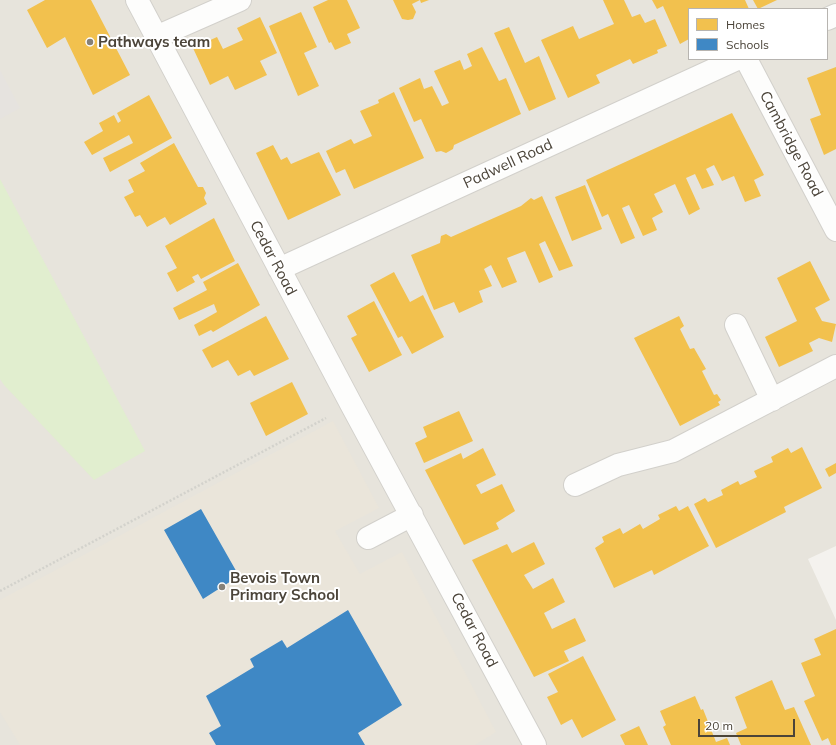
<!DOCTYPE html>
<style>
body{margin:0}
#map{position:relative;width:836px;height:745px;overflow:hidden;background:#f4f2ee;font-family:Mulish,sans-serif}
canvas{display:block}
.legend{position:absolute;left:688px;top:8px;width:140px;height:52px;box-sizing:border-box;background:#fff;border:1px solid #b7b4b0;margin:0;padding:5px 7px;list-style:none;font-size:12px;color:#4b4439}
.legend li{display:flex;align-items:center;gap:8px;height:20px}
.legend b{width:20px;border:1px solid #b7b4b0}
.scale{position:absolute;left:698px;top:719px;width:97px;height:18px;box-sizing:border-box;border:2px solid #4b4439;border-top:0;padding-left:5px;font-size:12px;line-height:14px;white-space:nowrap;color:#4b4439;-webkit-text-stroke:3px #fff;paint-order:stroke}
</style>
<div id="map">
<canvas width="836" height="745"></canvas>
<ul class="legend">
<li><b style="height:11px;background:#f2c14e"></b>Homes</li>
<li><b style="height:11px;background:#3f88c5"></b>Schools</li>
</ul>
<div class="scale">20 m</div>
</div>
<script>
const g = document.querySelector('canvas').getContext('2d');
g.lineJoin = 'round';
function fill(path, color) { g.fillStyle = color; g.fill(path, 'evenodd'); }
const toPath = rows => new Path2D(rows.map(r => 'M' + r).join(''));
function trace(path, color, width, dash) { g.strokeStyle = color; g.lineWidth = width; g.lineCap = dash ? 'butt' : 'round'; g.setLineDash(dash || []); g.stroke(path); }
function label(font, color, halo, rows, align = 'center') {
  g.font = font + ' Mulish,sans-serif'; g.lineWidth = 4; g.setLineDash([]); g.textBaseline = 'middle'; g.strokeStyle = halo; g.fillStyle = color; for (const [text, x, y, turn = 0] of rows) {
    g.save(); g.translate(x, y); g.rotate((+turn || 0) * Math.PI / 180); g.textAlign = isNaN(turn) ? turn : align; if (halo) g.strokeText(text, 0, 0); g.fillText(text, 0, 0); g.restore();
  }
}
fill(toPath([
 [0,0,836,0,836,546,808,559,836,620,836,745,0,745],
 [689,9,827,9,827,59,689,59]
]), '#e7e4dc');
fill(toPath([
 [333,421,379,508,335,531,360,574,402,552,496,732,475,745,20,745,0,712,0,600]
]), '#eae5da');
fill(toPath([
 [0,179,145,451,94,480,4,385,0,379]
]), '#e1eecf');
fill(toPath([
 [0,70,20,108,0,119]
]), '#e6e3df');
fill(toPath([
 [45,0,91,0,130,75,93,95,65,37,47,48,27,10],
 [328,0,347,0,360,28,347,34,351,43,335,50,331,42,329,43,313,7],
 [393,0,429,0,421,3,420,0,412,4,416,12,413,19,408,20,402,19],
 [603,0,624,0,632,17,640,14,645,23,655,19,667,46,657,50,658,53,633,64,630,59,596,75,600,83,568,98,541,40,573,26,579,39,614,24],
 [652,0,745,0,749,9,689,9,689,39,680,44,663,6,657,9],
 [753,0,777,0,758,9],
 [301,12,317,47,304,53,319,86,298,96,269,26],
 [260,17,277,53,260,61,267,75,235,90,228,76,210,85,193,48,217,37,223,49,243,40,237,28],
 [509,27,525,63,539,56,556,99,529,111,494,33],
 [482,47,499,81,506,78,521,114,454,145,453,149,446,153,441,151,436,152,421,119,414,122,399,88,420,78,424,89,432,86,442,106,449,103,434,71,460,60,464,70,472,66,467,54],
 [836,67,836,149,824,155,810,119,821,115,807,78],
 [394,92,424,158,354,189,345,169,336,173,326,151,351,139,354,144,372,136,360,111,379,103,378,100],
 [149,95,172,138,110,172,103,158,133,143,129,135,92,155,84,142,103,131,99,123,114,115,118,123,121,121,117,113],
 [732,113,764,175,754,180,761,196,745,202,734,176,722,181,714,165,706,169,714,185,702,189,695,174,686,178,700,209,689,215,675,184,654,194,663,212,652,218,657,230,643,236,629,205,622,208,635,238,621,244,608,214,602,217,586,180],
 [174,143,198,187,203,187,206,193,204,198,207,204,170,225,165,217,147,227,140,215,135,217,124,197,134,192,128,180,145,171,140,163],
 [273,145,281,160,287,157,291,164,319,152,341,195,288,220,256,153],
 [585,185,602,229,572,241,555,197],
 [542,196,573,266,559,271,545,241,539,244,553,277,539,283,525,251,507,258,517,282,502,288,491,265,484,269,492,286,479,291,483,302,459,313,454,302,434,310,411,255,440,243,441,236,446,234,451,237,521,206,531,198,534,200],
 [214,218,235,261,201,279,198,274,192,277,195,282,177,292,167,273,177,268,165,246],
 [810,261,830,300,815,308,822,321,836,324,832,342,819,338,809,343,813,351,779,367,765,337,797,321,777,278],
 [238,263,260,305,213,332,211,330,199,336,194,325,217,312,214,304,179,320,173,308,207,290,203,282],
 [394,272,410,302,423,295,444,337,412,354,402,336,398,338,370,285],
 [374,301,402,355,369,372,351,338,357,335,347,316],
 [266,316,289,359,254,376,250,370,238,376,228,360,212,368,202,350],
 [679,316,684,326,680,329,690,349,694,348,706,369,702,371,714,395,717,394,721,400,718,402,720,405,680,426,634,338],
 [292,382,308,414,266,436,250,403],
 [459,411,473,441,424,463,415,443,427,437,423,427],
 [802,447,822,488,784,507,786,512,716,548,694,504,705,498,708,502,723,495,721,490,738,481,740,485,757,477,754,471,773,462,771,457,788,448,791,453],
 [483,448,496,475,476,485,481,494,502,484,515,511,496,523,499,529,464,545,425,470,461,453,463,459],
 [836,463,836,473,829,477,825,469],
 [676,506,679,511,688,506,709,546,654,575,652,570,614,588,595,548,604,542,602,537,620,528,623,534,640,524,643,529,660,519,658,515],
 [534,542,545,564,524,575,533,589,553,578,565,602,544,613,552,629,575,618,586,641,564,651,569,661,534,677,472,560,507,544,512,553],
 [836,629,836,745,831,745,828,738,822,741,804,701,815,696,801,663,821,655,814,639],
 [583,656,616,720,582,738,572,719,561,725,547,697,558,692,548,674],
 [772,680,785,710,794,707,811,745,741,745,736,733,747,728,735,697],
 [695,696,701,710,703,709,716,742,727,738,730,745,671,745,663,727,666,725,660,711],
 [639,726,648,745,625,745,620,735]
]), '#f2c14e');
fill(toPath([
 [201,509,239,576,203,599,164,530],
 [348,610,402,705,358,733,365,745,216,745,209,733,221,726,206,696,254,667,250,659,282,640,287,648]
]), '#3f88c5');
const minor = toPath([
 [137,0,351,404,535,745],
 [827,19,836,15],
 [156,37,240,0],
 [746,59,836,230],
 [279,269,737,59],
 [736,325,772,400],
 [575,485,618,465,673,451,836,366],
 [368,538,412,515]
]);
trace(minor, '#d2d0cb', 24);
trace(toPath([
 [0,591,326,418]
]), '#d3d2cc', 2.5, [2, 2]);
trace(minor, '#fdfdfc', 22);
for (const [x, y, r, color] of [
 [90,42,4,"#868178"],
 [222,587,4,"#868178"]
]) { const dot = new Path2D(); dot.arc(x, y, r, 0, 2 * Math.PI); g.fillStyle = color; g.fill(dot); trace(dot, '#fff', 1.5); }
label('bold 15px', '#4b4439', '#fff', [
 ["Pathways team",98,42],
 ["Bevois Town",230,578],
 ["Primary School",230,595]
], 'left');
label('15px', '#4b4439', '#fff', [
 ["Cambridge Road",791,144,62],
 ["Padwell Road",508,164,-25],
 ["Cedar Road",273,258,62],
 ["Cedar Road",474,630,62]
]);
</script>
